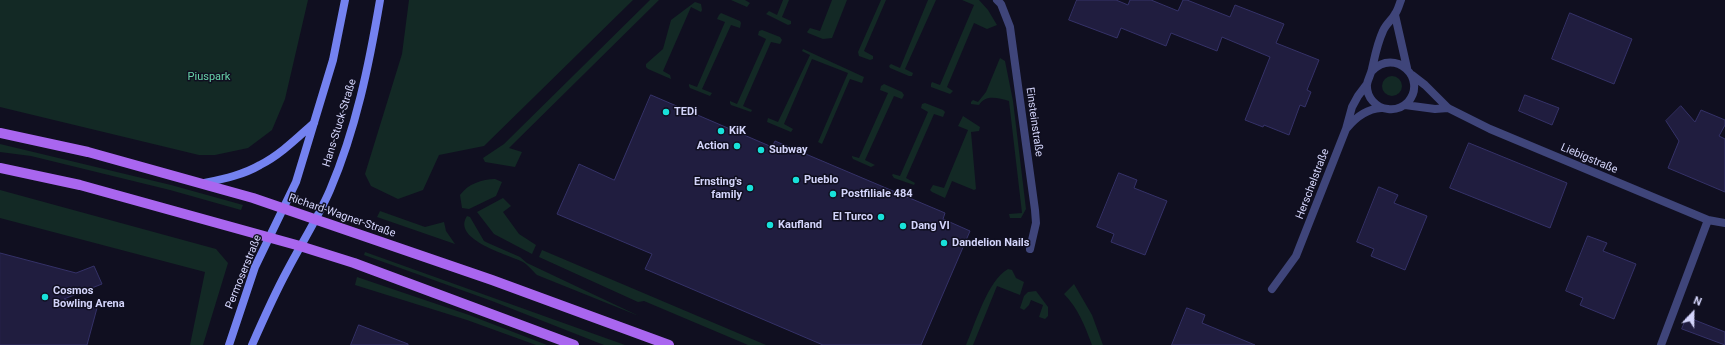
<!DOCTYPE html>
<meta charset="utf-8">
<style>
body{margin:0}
#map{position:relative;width:1725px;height:345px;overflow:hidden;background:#100f20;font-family:Roboto,sans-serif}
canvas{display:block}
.north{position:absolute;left:1673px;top:293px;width:40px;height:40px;-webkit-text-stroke:3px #100f20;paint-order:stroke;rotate:22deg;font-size:11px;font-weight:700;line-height:16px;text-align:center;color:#d3d4fa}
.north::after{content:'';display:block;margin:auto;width:14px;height:18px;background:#d3d4fa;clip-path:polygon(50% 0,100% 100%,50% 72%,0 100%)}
</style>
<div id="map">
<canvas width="1725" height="345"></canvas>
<div class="north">N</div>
</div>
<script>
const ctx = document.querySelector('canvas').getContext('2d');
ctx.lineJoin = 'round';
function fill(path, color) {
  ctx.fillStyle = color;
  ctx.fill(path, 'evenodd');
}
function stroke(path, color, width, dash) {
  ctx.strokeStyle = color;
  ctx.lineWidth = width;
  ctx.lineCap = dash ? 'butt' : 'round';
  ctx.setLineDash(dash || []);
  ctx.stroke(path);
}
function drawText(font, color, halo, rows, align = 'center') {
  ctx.font = font + ' Roboto,sans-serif';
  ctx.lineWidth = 3;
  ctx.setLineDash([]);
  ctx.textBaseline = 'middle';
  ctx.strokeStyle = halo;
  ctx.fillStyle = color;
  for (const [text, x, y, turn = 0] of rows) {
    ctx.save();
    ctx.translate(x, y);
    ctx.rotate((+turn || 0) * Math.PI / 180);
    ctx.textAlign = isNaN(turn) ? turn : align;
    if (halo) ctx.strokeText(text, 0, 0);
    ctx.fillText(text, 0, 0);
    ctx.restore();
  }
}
fill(new Path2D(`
 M0 0H308L285 99 272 130 248 148 215 155H199L0 107Z
 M409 0H633L484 146 439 155 423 190 398 199 371 186 365 174 402 54Z
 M650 0H659L509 148 522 152 515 167 485 162 483 158 504 144Z
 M731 0H745L750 3 747 7Z
 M783 0H789L782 17 791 21V24L788 25 766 14 769 11 777 15Z
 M832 0H847L832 38 823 39 808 33 807 32 810 28 820 31Z
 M881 0H886L864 51 873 56V59L870 60 859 56 858 52Z
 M928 0H936L905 69 913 73 912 76H909L890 68 889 66 891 64 900 68Z
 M962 0H979L988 10 997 25 987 29 974 23 947 87 953 91 950 94 931 87V84L932 82 940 85 974 5Z
 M695 2 701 4 702 10 701 12 691 7 663 71 670 75 671 79 648 69 646 67V64L663 49 671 20Z
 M721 13 740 21 741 23 740 28 731 25 702 89 712 93 710 96 690 88 689 86V84L697 87 725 22 717 19 719 15Z
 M762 30 780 37 782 40 780 44 771 42 743 106 752 110 751 112 731 105 730 103V101L737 104 766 39 758 35 759 31Z
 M803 49 864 77 862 83 850 79 822 144 818 142 819 140 848 73 812 59 784 124 793 129 791 132 767 122 768 118 778 122 810 55 802 51Z
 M1000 58 1005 61 1013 101 1026 209 1021 218H1010L1009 214 1022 213 1009 101C998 98 986 94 979 105L971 104V102L973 100 978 102 986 92Z
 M1382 86a10 10 0 1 1 20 0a10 10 0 1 1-20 0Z
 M884 84 902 92 904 95 902 99 894 96 865 160 875 165 871 167 853 159 852 157V156L859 158 888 93 880 90 881 86Z
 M925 103 943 110 945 112 943 117 934 114 906 178 915 183 914 185 894 178 892 175 893 174 900 176 928 112 921 108 922 104Z
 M963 116 980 127 979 131 971 132 976 189 974 190 952 181 945 198 932 192 930 190 933 185 944 188 968 130 958 126Z
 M0 144 171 185 243 205 241 210 170 190 31 156 0 152Z
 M495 179 502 182 496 196 469 209 462 208 460 195C468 184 482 179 495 179Z
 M0 190 216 249 228 263 203 345H190L205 272 0 218Z
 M503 198 511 206 503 212 519 234 536 245 532 254 494 234 477 212Z
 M380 211 425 227 444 222 446 231 455 244 377 217Z
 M467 216 470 217 484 241 488 243 520 257 527 263 639 316 537 275C533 271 528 265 523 262 510 255 451 240 467 216Z
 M542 250 766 345H748L644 301 638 302 539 257Z
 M365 252 625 345H604L492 301 364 255Z
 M1008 269 1012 270 1016 278 1024 282 1020 295 997 286 973 345H966C975 324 988 280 1008 269Z
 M357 277 469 315 547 345H536L467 320 355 285Z
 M1074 284 1092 315 1103 345H1092C1085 326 1078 308 1064 294Z
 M1036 291 1048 307V316L1045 319 1039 317 1043 305 1031 300 1029 305 1024 310 1020 308 1024 296 1028 292Z`), '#132925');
const building = new Path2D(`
 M1077 0H1116L1128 5 1130 0H1151L1178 11 1183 0H1187L1230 17 1235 5 1284 24 1276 43 1319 60 1307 90 1311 92 1305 107 1300 105 1289 135 1264 125 1263 127 1245 120 1270 57 1222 37 1217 51 1171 33 1166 46 1121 28 1117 38 1069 20Z
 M1570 13 1632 39 1614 84 1552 59Z
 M651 95 772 147 775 141 945 213 943 219 970 231 921 345H823L645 269 652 254 557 214 579 164 614 180Z
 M1525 95 1559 108 1552 125 1519 111Z
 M1681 106 1695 122 1701 110 1725 120V125L1719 136 1725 139V192L1668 168 1679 141 1666 121Z
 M1469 143 1567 183 1550 228 1450 188Z
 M1119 173 1137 180 1134 188 1167 201 1145 255 1111 242 1114 234 1097 227Z
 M1379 187 1398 195 1394 203 1427 216 1405 270 1371 256 1374 249 1357 242Z
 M1588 236 1607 243 1603 251 1636 264 1614 319 1580 305 1583 298 1566 291Z
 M0 253 76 273 94 266 102 284 64 299 97 308 87 345H0Z
 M1187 308 1205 315 1202 323 1255 345H1172Z
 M1687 317 1725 332V345L1682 329Z
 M359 325 408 344V345H351Z`);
fill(building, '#201d3f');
stroke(building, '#353268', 1);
stroke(new Path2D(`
 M997 0 1001 4 1010 27 1035 210 1036 223 1030 249
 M1395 15 1407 68
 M1372 71C1395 47 1428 79 1408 102 1403 107 1396 110 1388 109 1376 108 1366 97 1367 84 1368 79 1371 74 1372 69 1375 56 1377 44 1383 31 1386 24 1392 20 1395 14 1398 10 1399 5 1401 0
 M1412 75 1425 85 1448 108 1490 129 1708 220 1725 223
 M1405 105 1435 109 1448 108
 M1347 128C1356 117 1367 109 1381 108
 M1272 289 1296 256 1346 129 1352 107 1358 96 1367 84
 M1661 345 1708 220`), '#3f457a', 8);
stroke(new Path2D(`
 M204 183C223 179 243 175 260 165 280 155 297 138 314 123
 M229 345 255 267 296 182 333 60 345 0
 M252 345C263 320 274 295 287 271 301 244 318 218 330 190 356 129 369 65 380 0`), '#7482f0', 8);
stroke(new Path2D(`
 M0 133 88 152 253 198 492 280 669 345
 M0 168 80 185 300 246 354 263 574 345`), '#a966ef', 10);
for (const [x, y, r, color] of [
 [666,112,4,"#18e1da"],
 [721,131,4,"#18e1da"],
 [737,146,4,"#18e1da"],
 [761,150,4,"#18e1da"],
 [796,180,4,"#18e1da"],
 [750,188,4,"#18e1da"],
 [833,194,4,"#18e1da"],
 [881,217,4,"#18e1da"],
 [770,225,4,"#18e1da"],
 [903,226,4,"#18e1da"],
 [944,243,4,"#18e1da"],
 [45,297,4,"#18e1da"]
]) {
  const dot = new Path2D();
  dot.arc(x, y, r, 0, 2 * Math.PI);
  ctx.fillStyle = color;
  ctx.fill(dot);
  stroke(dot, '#100f20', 1.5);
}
drawText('11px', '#67d2a9', '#100f20', [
 ["Piuspark",209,77]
]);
drawText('bold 11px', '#d3d4fa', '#100f20', [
 ["TEDi",674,112],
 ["KiK",729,131],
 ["Action",729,146,"right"],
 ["Subway",769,150],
 ["Pueblo",804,180],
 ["Ernsting's",742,182,"right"],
 ["family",742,195,"right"],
 ["Postfiliale 484",841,194],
 ["El Turco",873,217,"right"],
 ["Kaufland",778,225],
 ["Dang VI",911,226],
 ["Dandelion Nails",952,243],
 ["Cosmos",53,291],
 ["Bowling Arena",53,304]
], 'left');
drawText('11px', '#d3d4fa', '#100f20', [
 ["Einsteinstraße",1034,122,82],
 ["Hans-Stuck-Straße",340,123,-73],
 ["Liebigstraße",1589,159,23],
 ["Herschelstraße",1313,184,-69],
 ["Richard-Wagner-Straße",342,216,19],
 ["Permoserstraße",244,272,-68]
]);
</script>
